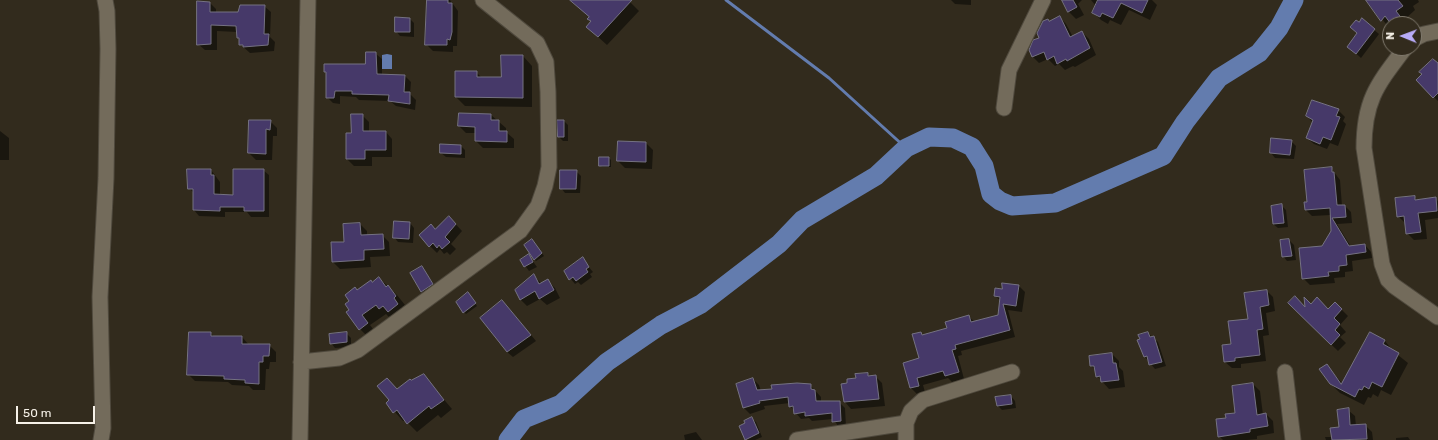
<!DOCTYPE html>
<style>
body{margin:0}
#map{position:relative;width:1438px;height:440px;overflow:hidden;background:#322b1d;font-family:Rubik,sans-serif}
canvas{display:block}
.north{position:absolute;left:1382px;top:16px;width:40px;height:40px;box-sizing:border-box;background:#322b1d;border:1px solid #807a6e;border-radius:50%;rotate:271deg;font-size:11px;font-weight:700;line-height:16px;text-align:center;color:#f6f1e8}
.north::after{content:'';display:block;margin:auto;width:14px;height:18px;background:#b8abf7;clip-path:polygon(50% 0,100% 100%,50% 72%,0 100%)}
.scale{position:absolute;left:16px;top:406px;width:79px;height:18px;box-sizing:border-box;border:2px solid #f6f1e8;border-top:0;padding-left:5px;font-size:12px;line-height:14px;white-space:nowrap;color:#f6f1e8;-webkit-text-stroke:3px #322b1d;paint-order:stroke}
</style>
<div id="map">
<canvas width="1438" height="440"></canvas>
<div class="north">N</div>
<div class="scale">50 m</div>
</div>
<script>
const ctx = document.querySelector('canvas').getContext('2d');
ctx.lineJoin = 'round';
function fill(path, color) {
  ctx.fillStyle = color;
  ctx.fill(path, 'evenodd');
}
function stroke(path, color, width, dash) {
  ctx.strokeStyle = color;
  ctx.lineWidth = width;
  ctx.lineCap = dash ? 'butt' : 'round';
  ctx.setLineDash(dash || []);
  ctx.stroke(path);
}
fill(new Path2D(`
 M387 54 392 55V69H382V55Z`), '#637cae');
fill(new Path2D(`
 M428 0H450L458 11 457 46H453V52L433 51 426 44Z
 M577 0H628L639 11 607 45 587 27 592 22Z
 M951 0H971V5L955 4Z
 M1064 0H1082L1078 4 1084 15 1076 19 1068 11Z
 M1091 0H1152L1157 5 1150 20 1129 10 1121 25 1110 20 1108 24 1101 20 1093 12 1096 6Z
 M1367 0H1418L1419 2 1413 6 1415 10 1404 20 1407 24H1390V29Z
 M210 3 216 9V13H239L264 6 271 12 270 37 275 42 274 51 250 53 240 44 237 32 217 31V50H205L198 44Z
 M1060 17 1066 24 1073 37 1082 32 1089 39 1096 55 1075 67 1073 66 1065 70 1059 64 1055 66 1048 59 1039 63 1033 57 1040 38 1050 22Z
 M410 19 414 23V37L400 36 396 31Z
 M1362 20 1379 34 1361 58 1349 47 1358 33 1359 24Z
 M375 53 382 59V75L405 76 411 82 410 94 416 100 415 110 396 106 390 101 359 100 356 97 340 96V104L333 103 327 97V74L325 72 366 65Z
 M523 56 532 66V107L465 106 456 97 476 72 482 78H502Z
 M1438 64V101L1424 87Z
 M1338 110 1345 117 1343 121 1346 124 1338 146 1330 143 1327 149 1314 144 1307 138 1313 123 1307 116Z
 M362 115 369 122V132H386L392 139V157H372V166H354L347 159V134H352Z
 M491 115 506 128V132L514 139V148H483L476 141V133H466L459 126Z
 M270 121 277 128V136H273L272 160H256L249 153Z
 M564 121 568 125V141H563L559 137Z
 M0 131 9 138V160H0Z
 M1291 141 1296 146 1294 159 1275 158 1271 153Z
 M619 142 646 143 653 150 652 169 625 168 618 161Z
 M461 146 465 150V158L446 157 441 153Z
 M609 158 611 160V167H602L600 165Z
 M1331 168 1340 180 1342 206H1345L1351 212 1352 223 1337 224 1351 247 1365 245 1371 252 1372 258 1352 261 1353 271 1345 272V277L1334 278 1335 283 1310 285 1303 278 1332 231 1331 215 1312 216 1306 210 1308 203Z
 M211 170 220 182V195L234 196 263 170 269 175V217H251L247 212H225V217L199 216 194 210V193L189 188Z
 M576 171 581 176 580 193H565L561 188Z
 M1414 197 1418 200 1435 198 1438 201V218L1425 220 1427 239 1414 240 1407 233 1405 223 1398 216Z
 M1281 205 1286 210 1288 227 1278 228 1273 224Z
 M449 217 462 231 451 244 456 249 450 255 447 252 444 254 440 249 437 253 430 246 435 230Z
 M410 223 414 228 413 243 398 242 394 237Z
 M360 224 367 231V236L382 235 389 242 390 256 370 257 371 267 340 269 333 262 345 243 344 225Z
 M1289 240 1294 245 1296 260 1287 261 1283 256Z
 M534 242 544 256 536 261 534 259Z
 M529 256 537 267 529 271 521 260Z
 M582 259 593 272 590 274 592 277 581 285 578 282 575 284 565 272Z
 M422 267 437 289 426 296 421 291Z
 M534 276 542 284 548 281 555 288 560 298 547 305 540 299 527 306 520 299Z
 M379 278 397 295 405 305 402 307 407 313 397 320 392 315 389 317 386 314 370 325 376 333 369 338 360 329 350 310 357 291Z
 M1019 286 1025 292 1022 312 1008 310 1015 337 961 351 962 355 958 356 964 379 952 382 948 378 923 385 925 392 917 394 911 388 920 359 921 333 924 336 948 329 968 316 975 322 999 316 1001 301 995 296 1002 290Z
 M1267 291 1273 297 1275 311 1266 313 1269 335 1263 336 1266 361 1241 364V368H1232L1225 362 1232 345Z
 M469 295 477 306 466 314 464 312Z
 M1289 303 1306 309 1311 305 1328 310 1335 303 1348 316 1340 325 1346 332 1340 337 1346 343 1338 351Z
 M508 307 536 341 513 357 507 352Z
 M211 333 214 337H242L249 345H269L276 352V362H270L269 369H266L265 390H253L249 386 232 385 228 382 195 381 188 374Z
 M346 333 351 338V347L335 348 331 343Z
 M1148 333 1158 342 1166 366 1155 369 1145 357 1138 341Z
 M1370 333 1385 341 1393 351 1408 363 1391 395 1381 390 1378 397 1373 394 1371 398 1368 397 1364 405 1340 393 1331 384 1326 365 1343 384Z
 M1112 354 1119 361V367L1123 371 1125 387 1109 389 1097 376 1096 370 1091 366Z
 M867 374 870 376H875L882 383 885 406 851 409 845 402 848 384Z
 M424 376 452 409 441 418 438 415 417 432 405 420 403 421 387 403 397 390Z
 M753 379 759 385 761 391 810 385 821 397V402H839L845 408 846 427H839L833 419 812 421 809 418 801 419 790 406V403L764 406 765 409 750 414 744 408 737 385Z
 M1253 384 1260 391 1263 415 1266 414 1273 421 1274 433 1257 436V439L1247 440H1223L1219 436 1227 419 1236 414Z
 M1011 396 1015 401 1016 408 1002 410 998 406Z
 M1348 410 1355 416 1356 426 1365 425 1372 432 1373 440H1326L1325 437H1332L1340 428Z
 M752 419 756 422 762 437 755 440H747Z
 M696 432 702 440H685L684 435Z
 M1408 437 1410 440H1396V438Z`), '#0007');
stroke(new Path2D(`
 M726 0 829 78 906 148`), '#637cae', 3);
stroke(new Path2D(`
 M508 440 524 419 561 404 607 362 661 325 701 304 779 244 802 220 876 176 906 148 929 137 953 138 972 147 984 166 991 194 1000 201 1012 206 1055 203 1163 156 1185 122 1219 78 1259 53 1279 28 1294 0`), '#637cae', 19);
const building = new Path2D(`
 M427 0H448V3H452V32L450 40 447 39V45H425Z
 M570 0H632L598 37 586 27 591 21 587 19 589 17Z
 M1062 0H1073L1077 7 1068 12Z
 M1098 0H1148L1142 13 1121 3 1113 18 1102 13 1100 17 1092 13Z
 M1366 0H1398L1403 6 1396 11 1406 24H1391L1385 16 1381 21Z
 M197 1 210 2V12H238L240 5H265L264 34H269L268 45 243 47V45H239V38H237L236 26 211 25V44L197 45Z
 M1060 16 1070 37 1082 31 1090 48 1067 61 1066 59 1057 64 1054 56 1047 60 1044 52 1032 57 1029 50 1033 40 1039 38 1037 33 1043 21 1048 19 1049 21Z
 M395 17 410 18V32H395Z
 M1362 18 1375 29 1356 54 1347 47 1357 33 1350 27 1356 20 1359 22Z
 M366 52H376L377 74 405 75 404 92H410V104L388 101 389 95 352 94V91H335L334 98H326V72H324V64H365Z
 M501 55H523V98L455 97V71H477V77H501Z
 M1433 59 1438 63V93L1433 98 1416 80 1422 74 1419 72Z
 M1312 100 1339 109 1336 116 1340 117 1331 140 1323 137 1320 144 1306 138 1313 120 1306 116Z
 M459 113 491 114V120H499V131H507V142L475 141V127L458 126Z
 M351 114H363V131H386V150H365V159H346V133H351Z
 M249 120H271L270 130 266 129V154L248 153Z
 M557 120H564V137H558Z
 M1271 138 1292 140 1290 155 1270 153Z
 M618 141 646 142V162L617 161Z
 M440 144 461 145V154L440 153Z
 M599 157H609V166H599Z
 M1332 167V172H1334L1337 205H1345L1346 217 1332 218 1349 246 1365 244 1366 252 1346 255 1347 265 1339 266V271L1328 272 1329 276 1302 279 1299 248 1322 246 1331 231 1330 208 1305 210 1304 202H1307L1304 170Z
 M187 169H211V175H214V194L233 195V169H264V211H244V207H220V211L193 210V189H188Z
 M560 170H577L576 189H560Z
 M1415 196V200L1436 197 1437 211 1418 213 1421 232 1406 234 1404 216 1397 217 1395 198Z
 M1282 204 1284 223 1273 224 1271 206Z
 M449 216 456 224 445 237 450 242 442 249 439 245 437 248 433 243 429 247 419 235 431 224 435 229Z
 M394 221 410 222 409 239 393 238Z
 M360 223 361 235 383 234 384 249 364 250V260L332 262 331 242H344L343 224Z
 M532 239 542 253 534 260 524 245Z
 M1289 239 1292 256 1282 257 1280 240Z
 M529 254 533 262 524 267 520 260Z
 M583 257 589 267 586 269 588 272 576 281 573 277 569 280 564 271Z
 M422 266 433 284 421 292 410 273Z
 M534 274 539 284 548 279 554 290 539 299 535 291 520 300 515 290Z
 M379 277 386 287 388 285 396 296 394 298 398 304 388 312 383 306 379 309 376 305 362 315 368 323 359 330 346 312 349 310 345 304 349 301 345 295 355 287 357 290 371 280 372 282Z
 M1002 283 1019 285 1016 306 1003 304 1010 330 955 345 956 349 952 350 959 372 945 376 943 371 917 378 919 386 910 388 903 363 919 358 912 334 921 332 922 335 947 328 945 322 969 315 971 322 998 315 1000 297 994 296 995 288 1002 289Z
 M1267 290 1269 305 1260 307 1263 329 1257 330 1260 355 1235 358V361L1224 362 1222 345 1231 344 1228 321 1248 319 1244 293Z
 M468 292 476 303 463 313 456 302Z
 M1295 296 1305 307 1304 297 1311 304 1317 297 1328 309 1335 302 1342 309 1334 318 1340 324 1335 330 1340 335 1331 345 1288 303Z
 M502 300 531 335 507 352 480 318Z
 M189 332H211V336H242V344H270L269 356H263V362H259V384L245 383V380L224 379V376L187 375Z
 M347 332V342L330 344 329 334Z
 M1148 332 1150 337 1154 336 1162 362 1149 365 1147 356 1144 357 1137 340 1140 339 1138 335Z
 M1370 332 1385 340 1383 344 1399 353 1382 387 1372 382 1369 389 1364 386 1362 390 1359 389 1355 397 1330 384 1319 369 1327 364 1341 384Z
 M1112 353 1113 363H1116L1119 380 1101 382 1100 376 1096 377 1094 366H1090L1089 356Z
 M868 373V376L876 375 879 399 844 402 841 384 847 383V379L856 378 855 374Z
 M424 374 444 400 431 409 429 406 407 424 397 410 393 413 386 403 389 400 377 386 387 378 397 389 410 379 411 380Z
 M753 378 757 390 772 389 771 385 797 383 811 384V389L815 390 816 401H840L841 421 832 422V413L805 416V412L794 414 793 406 789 407 788 397 759 401 760 403 743 408 736 384Z
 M1253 383 1257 415 1266 413 1268 426 1250 429V432L1218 437 1216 419 1226 418 1225 414 1235 413 1232 386Z
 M1011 395 1012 404 997 406 995 397Z
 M1349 408 1350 425 1366 424 1367 439 1332 440 1330 428 1339 427 1337 410Z
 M752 417 759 433 745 440 739 426 745 423 744 421Z`);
fill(building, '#463969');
stroke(building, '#757282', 1);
const minor = new Path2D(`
 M1414 39 1424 34 1438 31
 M1405 48C1377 85 1364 100 1364 148L1382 264 1388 280 1394 286 1438 317
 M1004 108 1009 70 1043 0
 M301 362 339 358 358 350 520 231 538 206 545 186 549 167 548 92 546 62 537 43 483 0
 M1285 372 1293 440
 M101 440 103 428 100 297 106 178 108 49 107 11 105 0
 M300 440 308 0
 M797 440 906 423
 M906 440V423L911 411 923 400 1012 372`);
stroke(minor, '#4f493d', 17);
stroke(minor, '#736b5b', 15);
</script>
